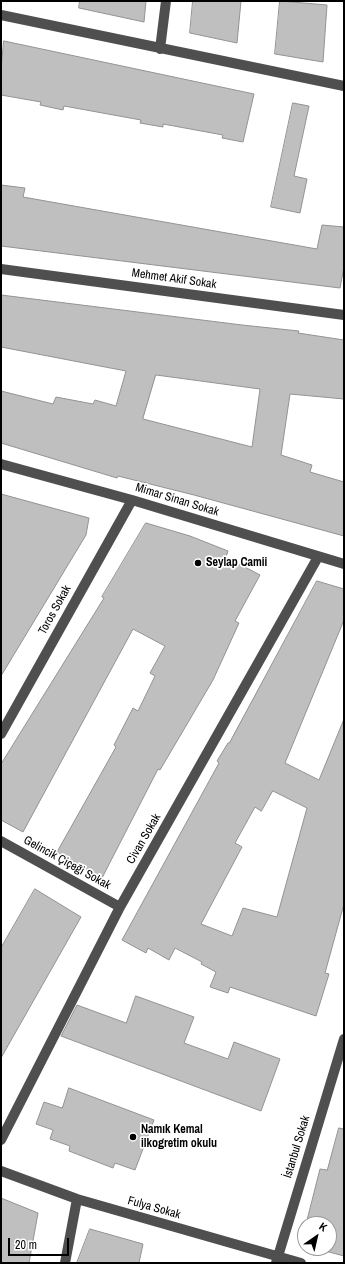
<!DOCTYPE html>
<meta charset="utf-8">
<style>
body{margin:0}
#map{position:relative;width:345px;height:1264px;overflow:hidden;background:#fff;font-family:"Archivo Narrow",sans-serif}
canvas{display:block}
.frame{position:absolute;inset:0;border:2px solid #000;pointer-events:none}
.north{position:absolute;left:297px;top:1216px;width:40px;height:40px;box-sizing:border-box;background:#fff;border:1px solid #999;border-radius:50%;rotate:34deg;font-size:11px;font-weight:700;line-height:16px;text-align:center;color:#000}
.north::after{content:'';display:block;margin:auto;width:14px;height:18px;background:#000;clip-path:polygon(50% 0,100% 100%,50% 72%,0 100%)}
.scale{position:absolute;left:8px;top:1238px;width:61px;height:18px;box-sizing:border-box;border:2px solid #000;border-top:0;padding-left:5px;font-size:12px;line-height:14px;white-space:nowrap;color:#000;-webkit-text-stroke:3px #fff;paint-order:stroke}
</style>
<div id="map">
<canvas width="345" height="1264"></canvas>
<div class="frame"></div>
<div class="north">K</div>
<div class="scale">20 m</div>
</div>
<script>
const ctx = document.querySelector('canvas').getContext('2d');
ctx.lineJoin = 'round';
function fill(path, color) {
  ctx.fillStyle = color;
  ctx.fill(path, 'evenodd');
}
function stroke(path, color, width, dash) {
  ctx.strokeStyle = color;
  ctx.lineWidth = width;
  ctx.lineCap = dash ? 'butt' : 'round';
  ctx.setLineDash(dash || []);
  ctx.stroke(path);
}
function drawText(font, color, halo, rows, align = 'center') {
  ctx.font = font + ' "Archivo Narrow",sans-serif';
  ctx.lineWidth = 3.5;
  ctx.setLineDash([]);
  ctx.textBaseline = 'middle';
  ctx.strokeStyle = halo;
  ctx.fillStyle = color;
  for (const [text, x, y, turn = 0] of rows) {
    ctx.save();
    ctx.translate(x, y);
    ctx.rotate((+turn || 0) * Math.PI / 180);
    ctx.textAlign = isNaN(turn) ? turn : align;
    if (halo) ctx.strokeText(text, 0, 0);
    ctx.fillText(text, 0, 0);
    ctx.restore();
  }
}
const building = new Path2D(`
 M80 1H146L144 22 79 8Z
 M193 1H241L237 43 190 33Z
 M280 1 327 5 323 62 275 54Z
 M4 41 254 94 243 142 222 138 223 135 163 124V127L140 123 141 120 64 106 63 110 40 105 41 102 1 95V69Z
 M293 103 309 106 294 176 307 179 300 213 271 207Z
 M1 185 25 188 23 197 317 249 322 225 344 227V267L340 288 1 246Z
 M1 295 242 325 299 331 298 333 344 340V399L290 394 281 455 312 465 310 472 344 482V536L194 495 118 476 117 478 1 443V391L53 404 56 397 93 404 95 400 116 406 126 371 1 347ZM156 375 260 389 252 447 143 419Z
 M1 494 89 518 86 535 1 676Z
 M146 523 190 536 228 551 226 557 260 575 235 621 239 623 213 680 160 770 158 769 102 878 57 852 116 747 114 745 133 708 138 711 155 676 150 673 165 646 133 629 23 832 1 820V764L104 598 102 597Z
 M317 581 344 589V620L285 763 319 780 344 719V904L325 973 329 974 316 1016 230 987 228 993 210 987 216 972 201 964 202 962 175 948 169 960 148 948 146 953 122 940 219 763 217 761 228 743H229ZM273 791 307 808 277 917 243 908 232 936 201 924 242 847 235 843 255 807 261 811Z
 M35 889 81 917 1 1058V948Z
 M136 996 194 1017 184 1043 228 1059 234 1042 280 1059 261 1111 61 1036 77 1005 126 1023Z
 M69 1088 154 1120 135 1170 115 1163 113 1168 69 1151 70 1146 50 1139 53 1130 36 1124 44 1102 62 1108Z
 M339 1128 344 1129V1256L314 1248H329V1224H306L320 1169 327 1170Z
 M1 1198 38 1213 29 1263H1Z
 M90 1229 143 1244 139 1263H77Z`);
fill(building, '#bfbfbf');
stroke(building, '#939393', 1);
stroke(new Path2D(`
 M1 15 344 86
 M160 49 166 1
 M1 269 344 315
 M1 464 132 500 344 564
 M1 734 132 500
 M1 841 120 907
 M1 1140 120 907 318 557
 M1 1171 77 1199 301 1263
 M65 1263 77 1199
 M276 1263 344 1039`), '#4f4f4f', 10);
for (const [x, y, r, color] of [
 [198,563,4,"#000"],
 [133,1137,4,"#000"]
]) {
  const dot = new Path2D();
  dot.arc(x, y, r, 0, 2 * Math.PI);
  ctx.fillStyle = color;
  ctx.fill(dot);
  stroke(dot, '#fff', 1.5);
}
drawText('12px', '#000', '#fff', [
 ["Mehmet Akif Sokak",174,279,8],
 ["Mimar Sinan Sokak",177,500,17],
 ["Toros Sokak",55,610,-61],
 ["Civan Sokak",144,839,-60],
 ["Gelincik Çiçeği Sokak",67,863,29],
 ["İstanbul Sokak",297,1147,-73],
 ["Fulya Sokak",154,1208,16]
]);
drawText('bold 12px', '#000', '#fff', [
 ["Seylap Camii",206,563],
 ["Namık Kemal",141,1130],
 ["ilkogretim okulu",141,1144]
], 'left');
</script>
